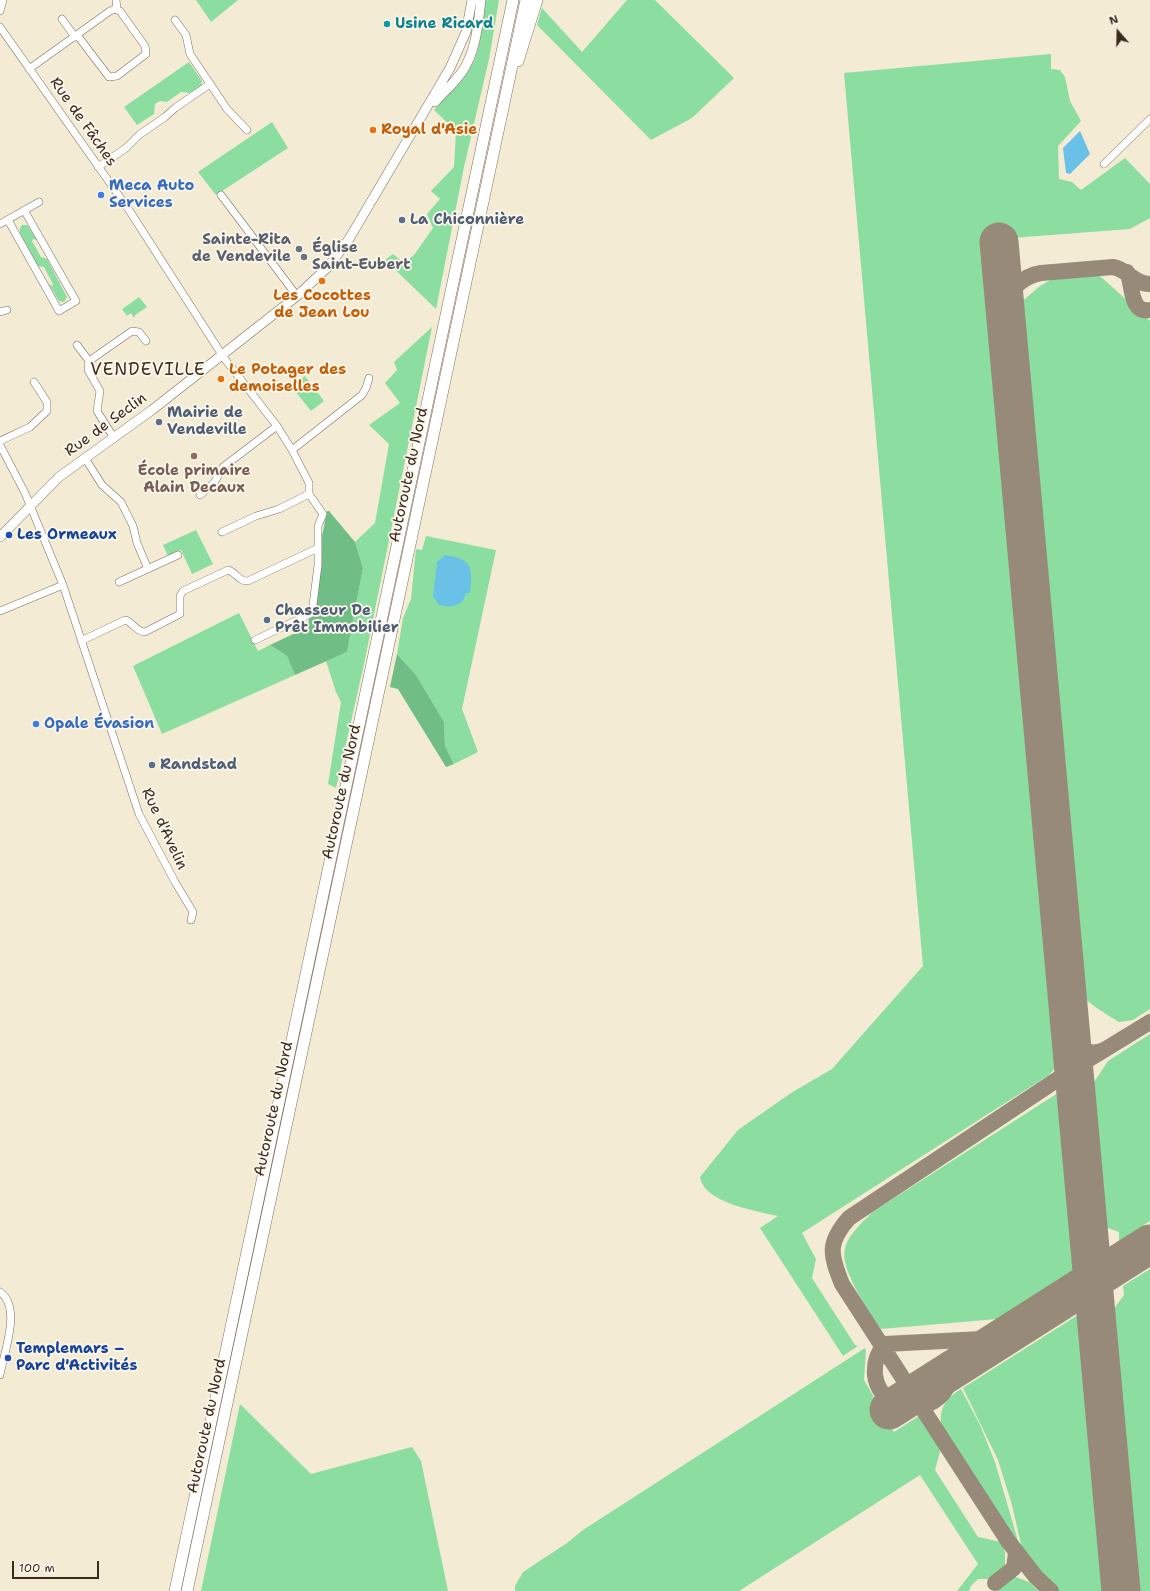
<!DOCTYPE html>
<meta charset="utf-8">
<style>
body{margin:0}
#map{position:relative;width:1150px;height:1591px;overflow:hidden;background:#f3ebd4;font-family:"Shantell Sans",sans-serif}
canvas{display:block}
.north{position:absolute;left:1098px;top:12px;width:40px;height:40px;-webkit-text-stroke:3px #fbf7ec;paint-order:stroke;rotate:340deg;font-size:11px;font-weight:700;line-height:16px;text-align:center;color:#3b2a1e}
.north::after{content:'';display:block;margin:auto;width:14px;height:18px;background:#3b2a1e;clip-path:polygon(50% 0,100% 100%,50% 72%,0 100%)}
.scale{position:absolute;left:12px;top:1561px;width:87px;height:18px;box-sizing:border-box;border:2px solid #3b2a1e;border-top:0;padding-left:5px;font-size:12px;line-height:14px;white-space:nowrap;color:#3b2a1e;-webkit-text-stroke:3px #fbf7ec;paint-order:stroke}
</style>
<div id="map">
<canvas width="1150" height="1591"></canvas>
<div class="north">N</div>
<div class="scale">100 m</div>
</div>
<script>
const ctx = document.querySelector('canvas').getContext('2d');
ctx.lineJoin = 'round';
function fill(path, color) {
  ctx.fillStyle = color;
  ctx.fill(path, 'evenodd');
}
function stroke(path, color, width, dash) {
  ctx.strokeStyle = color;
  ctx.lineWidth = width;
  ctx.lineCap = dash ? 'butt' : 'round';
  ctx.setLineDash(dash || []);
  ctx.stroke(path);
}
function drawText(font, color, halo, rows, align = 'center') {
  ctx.font = font + ' "Shantell Sans",sans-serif';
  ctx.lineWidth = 3.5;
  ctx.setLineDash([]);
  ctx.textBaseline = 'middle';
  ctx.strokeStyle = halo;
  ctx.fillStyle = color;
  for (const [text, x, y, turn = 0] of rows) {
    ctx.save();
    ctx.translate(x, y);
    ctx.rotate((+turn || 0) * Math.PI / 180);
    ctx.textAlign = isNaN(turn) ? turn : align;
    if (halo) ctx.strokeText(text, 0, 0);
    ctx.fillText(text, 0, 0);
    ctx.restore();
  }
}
fill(new Path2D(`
 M196 0H238L211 22Z
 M484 0H499L489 59 464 167 436 309 385 260 393 254 404 263 414 255 433 228 427 214 440 199 431 191 454 167 456 131 434 110C448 94 467 78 475 59 482 40 482 19 484 0Z
 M544 0 542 8 582 52 627 0H655L734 78 692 118 651 140 537 25Z
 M1051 54V69L1060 70 1065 77 1070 101 1081 121 1058 146 1059 179 1072 182 1081 190 1125 158 1150 184V218L1130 229 985 240 1059 1057 1056 1067 1049 1075 802 1233 816 1259 812 1278 855 1345 858 1346 843 1356 760 1228 778 1216C757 1211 704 1203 700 1177L738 1130 791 1093 832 1069 923 966 844 73Z
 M189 62 202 81 201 86 190 93 181 92 167 102 160 101 155 104 154 114 137 125 124 107Z
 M272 122 288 148 216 195 198 172Z
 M22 225H27L37 240 33 239 32 241 41 257 47 259 67 297 64 302 59 301 49 284 53 286V284L44 267 38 266 20 233V228Z
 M1095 275 1101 277 1150 321V1009L1133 1020 1119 1022C1106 1014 1089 1004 1079 993L1045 589 1018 305 1040 286 1052 279Z
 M139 297 147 307 135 315 134 318 131 313 127 316 122 309Z
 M432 327 364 664 336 788 328 784 341 702 336 692 326 661 347 652 363 568 355 542 375 523 389 444 369 425 400 403 385 383 397 370 394 362Z
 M305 376 324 401 311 411 291 386Z
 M196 530 213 564 192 574 181 550 168 556 163 545Z
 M426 536 496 550 462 709 478 752 454 764 445 746 444 722 416 675 397 654 403 618 411 599 416 549 422 550Z
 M239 613 258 651 270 645 287 656 295 675 162 734 133 666Z
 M1150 1034V1221L1119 1241V1232L1100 1225 1088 1091 1108 1061Z
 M1061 1091 1077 1268 997 1319 881 1329C872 1320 866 1307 859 1295 837 1253 838 1244 874 1211Z
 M1150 1269V1591H1135L1133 1589 1110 1314 1124 1295 1123 1286Z
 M1081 1313 1106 1591H1059L1031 1565 1023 1553 1012 1505 998 1460 963 1388Z
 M865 1348 866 1350 864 1380 894 1432 919 1416 941 1448 935 1470 978 1537 1001 1542 1005 1552V1568L990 1579H978L971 1586 969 1591H957L978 1564 920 1475 739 1591H515V1586L523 1572 567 1543 583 1530Z
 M961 1389 980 1425 995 1462 1018 1541 1017 1544 942 1428C938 1409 945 1399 961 1389Z
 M240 1404 311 1474 412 1447 421 1461 448 1591H201Z
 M1013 1576 1029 1582 1039 1591H998V1588Z`), '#8bde9f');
fill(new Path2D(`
 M327 511H329L355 542 363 568 347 652 295 675 287 656 270 645 308 627 314 576Z
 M397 654 416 675 444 722 445 746 454 764 446 767 398 689 390 687Z`), '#70bd86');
fill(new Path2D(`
 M1080 131 1090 154 1070 174 1066 173 1063 148Z
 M445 555C472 559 473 567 470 593H466C463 607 451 608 439 605L433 596 437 562Z`), '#6ac1e7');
stroke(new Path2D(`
 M1127 272C1133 283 1129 314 1150 310
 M1005 306C1010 289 1023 276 1041 273L1113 267C1127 269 1134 284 1150 284
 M1070 1026C1074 1043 1084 1059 1104 1050
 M950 1372C950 1416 881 1420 875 1375 874 1363 877 1353 885 1344L1002 1338
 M995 1583 1014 1568 1016 1553
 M1051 1591 1036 1577 1008 1541 842 1284C830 1254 827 1243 849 1218L1073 1069 1150 1022`), '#978a79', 16);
stroke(new Path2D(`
 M999 242 1121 1591
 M889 1410 1150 1244`), '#978a79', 39);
const minor = new Path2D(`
 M116 0 117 9
 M0 11 3 0
 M62 19 75 37
 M175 20 186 35 190 54 227 109 247 130
 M0 27 129 210 224 358 277 426 292 450 309 483V494
 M29 69 110 11 115 9 120 11 145 46 146 54 117 76 109 77 77 35
 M1104 164 1150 119
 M98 167 126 148 139 135 165 117 175 108 210 84
 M221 195 297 296
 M8 220 59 311 76 301 24 210
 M0 224 39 202
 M0 312 7 310
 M77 345 89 361
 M114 438 97 411 100 391 88 370 89 361 132 331 139 332 146 341
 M0 441 30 427 47 411V402L34 382
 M0 445 25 493 63 585 139 814 175 882 193 912 191 920
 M292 450 362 395 366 388 369 378
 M85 458 102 485 121 502 133 526 137 543 148 569
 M200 495 214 483 223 467 277 426
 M222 532 256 516 279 509 309 494
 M119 582 178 555
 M0 611 63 585
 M255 640 312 613 318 565V526L323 514 309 494
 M81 641 125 620C133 622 136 632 145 632L180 614V596L183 591 228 570C236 572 239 582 248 581L318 548
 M0 1292C22 1307 4 1352 0 1375`);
const major = new Path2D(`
 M435 102C444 92 454 83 462 72 476 52 478 24 481 0
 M0 537 59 477 152 410 297 296 329 266 349 239 450 68 466 32 472 0`);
const highway = new Path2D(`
 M518 61 537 0
 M175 1591 513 0
 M187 1591 526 0`);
stroke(minor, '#7b6e5e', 8);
stroke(major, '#7b6e5e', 10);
stroke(highway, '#7b6e5e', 12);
stroke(minor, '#fff', 7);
stroke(major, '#fff', 9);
stroke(highway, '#fff', 11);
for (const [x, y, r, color] of [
 [387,24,4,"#0f9aa8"],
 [373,130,4,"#e8710a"],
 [101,195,4,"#3f7fe0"],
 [402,220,4,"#5c6f8a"],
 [299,249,4,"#6b7280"],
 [304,257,4,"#6b7280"],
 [322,281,4,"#e8710a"],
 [221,379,4,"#e8710a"],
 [159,422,4,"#5c6f8a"],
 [194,456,4,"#8d6e63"],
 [9,535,4,"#1a4fb4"],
 [267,620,4,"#5c6f8a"],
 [36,724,4,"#3f7fe0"],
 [152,765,4,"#5c6f8a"],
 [8,1358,4,"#1a4fb4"]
]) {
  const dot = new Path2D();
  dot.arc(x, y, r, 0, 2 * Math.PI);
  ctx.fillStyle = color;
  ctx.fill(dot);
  stroke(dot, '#fbf7ec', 1.5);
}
drawText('bold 15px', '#0d838f', '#fbf7ec', [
 ["Usine Ricard",395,24]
], 'left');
drawText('15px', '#3b2a1e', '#fbf7ec', [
 ["Rue de Fâches",83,122,55],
 ["Rue de Seclin",106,425,-36],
 ["Autoroute du Nord",409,475,-78],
 ["Autoroute du Nord",342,792,-78],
 ["Rue d'Avelin",164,829,65],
 ["Autoroute du Nord",274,1109,-78],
 ["Autoroute du Nord",207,1426,-78]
]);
drawText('bold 15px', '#c56008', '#fbf7ec', [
 ["Royal d'Asie",381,130],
 ["Les Cocottes",322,296,"center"],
 ["de Jean Lou",322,313,"center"],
 ["Le Potager des",229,370],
 ["demoiselles",229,387]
], 'left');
drawText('bold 15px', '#366cbe', '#fbf7ec', [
 ["Meca Auto",109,186],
 ["Services",109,203],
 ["Opale Évasion",44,724]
], 'left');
drawText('bold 15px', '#4e5e75', '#fbf7ec', [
 ["La Chiconnière",410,220],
 ["Mairie de",167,413],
 ["Vendeville",167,430],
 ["Chasseur De",275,611],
 ["Prêt Immobilier",275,628],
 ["Randstad",160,765]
], 'left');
drawText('bold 15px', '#5b616d', '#fbf7ec', [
 ["Sainte-Rita",291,240],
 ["de Vendevile",291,257],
 ["Église",312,248,"left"],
 ["Saint-Eubert",312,265,"left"]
], 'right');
drawText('bold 15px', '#785e54', '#fbf7ec', [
 ["École primaire",194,471],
 ["Alain Decaux",194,488]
]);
drawText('bold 15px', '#164399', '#fbf7ec', [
 ["Les Ormeaux",17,535],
 ["Templemars –",16,1349],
 ["Parc d'Activités",16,1366]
], 'left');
ctx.letterSpacing = '1px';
drawText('17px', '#3b2a1e', '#fbf7ec', [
 ["VENDEVILLE",148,371]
]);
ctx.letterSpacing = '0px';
</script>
